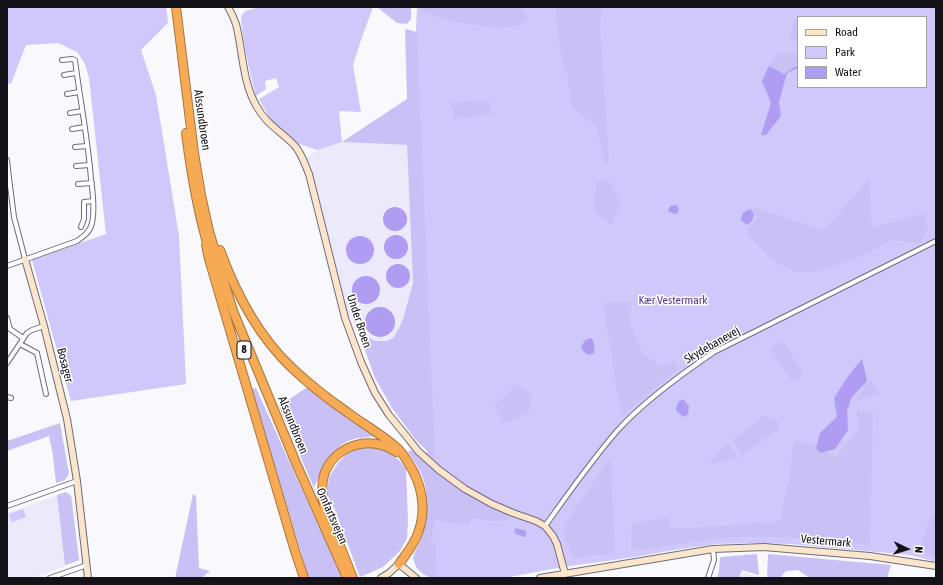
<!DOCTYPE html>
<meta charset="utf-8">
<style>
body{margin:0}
#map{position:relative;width:943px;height:585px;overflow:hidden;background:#f9f8fc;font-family:"Asap Condensed",sans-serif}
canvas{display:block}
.frame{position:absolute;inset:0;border:8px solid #131219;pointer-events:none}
.legend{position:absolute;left:797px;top:16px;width:130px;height:72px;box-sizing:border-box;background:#fff;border:1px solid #a1a0a3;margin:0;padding:5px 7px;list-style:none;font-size:12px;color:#131219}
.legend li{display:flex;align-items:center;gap:8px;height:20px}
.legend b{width:20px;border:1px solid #a1a0a3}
.north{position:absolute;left:887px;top:529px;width:40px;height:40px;-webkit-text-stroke:3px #fff;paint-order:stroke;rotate:94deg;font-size:11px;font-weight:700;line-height:16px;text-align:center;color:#131219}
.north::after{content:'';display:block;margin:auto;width:14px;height:18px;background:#131219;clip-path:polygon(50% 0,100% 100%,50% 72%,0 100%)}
</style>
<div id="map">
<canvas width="943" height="585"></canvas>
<div class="frame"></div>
<ul class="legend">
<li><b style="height:5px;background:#fce6cb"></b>Road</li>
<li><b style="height:11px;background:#d0c8fa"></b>Park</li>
<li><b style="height:11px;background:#ae9df3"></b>Water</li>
</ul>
<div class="north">N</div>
</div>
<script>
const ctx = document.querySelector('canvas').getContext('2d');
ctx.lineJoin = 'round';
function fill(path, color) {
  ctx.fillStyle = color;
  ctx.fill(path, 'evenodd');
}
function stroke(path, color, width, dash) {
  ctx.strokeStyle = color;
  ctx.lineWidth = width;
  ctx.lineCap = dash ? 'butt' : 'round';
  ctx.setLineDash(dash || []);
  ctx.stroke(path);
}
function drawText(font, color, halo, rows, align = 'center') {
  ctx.font = font + ' "Asap Condensed",sans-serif';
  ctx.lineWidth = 3;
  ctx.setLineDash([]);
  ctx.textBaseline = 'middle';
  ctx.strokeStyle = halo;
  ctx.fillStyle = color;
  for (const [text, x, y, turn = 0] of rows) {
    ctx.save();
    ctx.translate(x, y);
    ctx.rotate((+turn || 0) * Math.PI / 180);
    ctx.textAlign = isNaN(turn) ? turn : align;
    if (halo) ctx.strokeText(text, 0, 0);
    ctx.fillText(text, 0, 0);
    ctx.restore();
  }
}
fill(new Path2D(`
 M342 142 407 145 413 283 403 319 399 328 394 337 387 341H376L365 337 358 331 348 314 338 288 306 158 317 150Z
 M66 492 72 496 79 561 32 578H7V513Z
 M742 572 761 578H741Z`), '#ece9fb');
fill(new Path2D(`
 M7 7H166L168 23 141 50 156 95 179 236 186 384 71 401 32 260 106 234 89 78 85 64 77 52 58 43 26 45 11 84 7 83Z
 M260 7H373L362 37 353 65 361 112 339 111 342 142 317 150 294 142 272 122 259 99 279 87 276 78 265 81 266 89 256 96C249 70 243 43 241 17L245 11Z
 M417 7H936V562L910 555 790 544 750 543 716 544 674 550 628 558 563 567 504 578H431L417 568 413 559 414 553 425 534 428 519 426 485 420 468 431 442 416 30ZM798 17H926V87H798Z
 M23 509 26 516V517L12 522 11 521 9 515V514Z`), '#d0c8fa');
fill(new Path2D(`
 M377 7H414L411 9V19L407 24 397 23Z
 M416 7H520L529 19 517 26 503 28 454 22 425 12Z
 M555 7H602L600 25 609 160 605 165 597 127 572 107 568 79 561 56Z
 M794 19H798V40L790 38Z
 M405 29 417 32 435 459 415 439 392 408 375 378 358 331 365 337 376 341H387L394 337 399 328 403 319 413 283 407 145 342 142 407 99Z
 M777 53H798V64L784 74 770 65Z
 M490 101 492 114 455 119 450 102Z
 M608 179 621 203 611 225 594 211 596 182Z
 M869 179 872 228 924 213 928 229 921 243 892 240 860 257 817 272H796L774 261 746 233 756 218 753 207 824 230Z
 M603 303H632L629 321 643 354 661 366 675 362 678 369 622 415 618 397Z
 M783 341 803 373 797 380H791L770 348Z
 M870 380 881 394 855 401Z
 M517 384 532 396 528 413 504 424 494 406Z
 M309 386 376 436C368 437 355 438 348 441 329 450 322 470 314 488L279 406Z
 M256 388 342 578H309L251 389Z
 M857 410 873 412 870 545 785 537H729L631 551 632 524 668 517 671 529 725 526 780 521 789 480 794 441 816 444 835 458 857 432Z
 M765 415 779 422V429L741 455 733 440Z
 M60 423 69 474 65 480 56 483 53 455 49 436 7 451V441Z
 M728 442 738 458 710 464V462Z
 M362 447 381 448 397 458 406 468 408 521 407 538 400 551 383 567 360 577 335 510 327 494 329 477 338 463 347 454Z
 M411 450 441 476 463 491 510 515 508 520 493 521 471 518 469 525 435 520 431 539 437 547 435 578C426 578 414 569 414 559 414 555 420 542 422 537 428 515 430 491 420 471 416 464 412 458 408 452Z
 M611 457 615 553 574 558 565 538 564 525Z
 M66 492 71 496 79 560 65 565 57 495Z
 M193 494 196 496 199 568 210 571 201 578H175Z
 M932 514 936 515V557L918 552Z
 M757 554 759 575 742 570 739 578H717L719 571 720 557Z
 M768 554 891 565 887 578H808V577L798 570 786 571 780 578H767Z`), '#c9c1f6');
fill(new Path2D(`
 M798 65V68L787 73 779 102 781 116 766 135H761L771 103 762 81 769 66 784 74Z
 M676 205 679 209 678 213 674 214 668 211 670 206Z
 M383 219a12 12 0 1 1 24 0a12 12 0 1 1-24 0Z
 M750 209 754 214 752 221 747 225 741 220 743 213Z
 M384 247a12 12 0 1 1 24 0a12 12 0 1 1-24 0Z
 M346 250a14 14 0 1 1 28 0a14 14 0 1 1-28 0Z
 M386 276a12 12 0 1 1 24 0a12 12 0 1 1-24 0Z
 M352 290a14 14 0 1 1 28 0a14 14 0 1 1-28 0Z
 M365 322a15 15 0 1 1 30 0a15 15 0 1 1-30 0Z
 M591 338C595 342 595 348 594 353L589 355 584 352 581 347 585 340Z
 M862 359 867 381 852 397 847 411 848 430 835 449 820 453 816 448 820 433 837 417 834 398 849 375Z
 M683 399 689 406 688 414 683 417 676 410 678 402Z
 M516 528 526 531V536L524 537 516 534 514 531 515 529Z`), '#ae9df3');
const street = new Path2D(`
 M64 75 76 73
 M67 94 79 92
 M70 113 82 111
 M72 129 85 127
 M75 147 87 146
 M7 160 9 178 14 217 25 259
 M76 166 90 165
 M78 184 92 183
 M81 227 84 219V202L93 201
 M7 266 77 241C84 236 90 232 92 223 95 209 93 193 91 179 88 139 80 100 75 60L72 59 62 60
 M7 318 10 329 23 338
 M20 344 37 353 46 394
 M7 363 27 333 32 330 44 326
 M7 397 11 398
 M7 506 77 481
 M545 526C568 494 591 461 617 431 644 401 680 375 714 352L936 241
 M50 578 87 565
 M708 578 714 560 713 549`);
const secondary = new Path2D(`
 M228 7C231 12 234 18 236 24 243 51 242 82 257 107 266 124 283 133 295 146 302 154 305 165 309 174L345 318 361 362 375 393 389 415 407 437 418 451 439 470 465 489 492 504 513 513 536 521 545 526 553 536 557 544 565 574
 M25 259 44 326 67 419 77 481 88 578
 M381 578 389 573 399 564 416 578
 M540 578 713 549 764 547 870 556 936 566`);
const highway = new Path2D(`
 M176 7 194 153 201 195 209 231 222 275 233 311 296 463 347 578
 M186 133C191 172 197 211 209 249
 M206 245 209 259 295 551 304 578
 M220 250C236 294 258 336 292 368 309 384 328 399 347 412 363 424 381 434 396 447 402 452 405 457 409 464 422 484 427 510 418 533 414 545 406 554 399 564
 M353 578 324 506C322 495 321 485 324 475 334 445 371 434 396 452`);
stroke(street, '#6e6b7e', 6);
stroke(secondary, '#6e6b7e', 8);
stroke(highway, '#a7753f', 10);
stroke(street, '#fff', 4);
stroke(secondary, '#fce6cb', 6);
stroke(highway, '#f6aa53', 8);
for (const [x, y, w] of [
 [244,350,14]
]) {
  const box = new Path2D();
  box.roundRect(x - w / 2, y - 9, w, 18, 3);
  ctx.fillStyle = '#fff';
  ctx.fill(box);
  stroke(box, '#131219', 1);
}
drawText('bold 11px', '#131219', null, [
 ["8",244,350]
]);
drawText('12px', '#131219', '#fff', [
 ["Alssundbroen",202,120,82],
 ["Under Broen",359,321,72],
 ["Skydebanevej",712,345,-30],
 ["Bosager",65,365,76],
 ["Alssundbroen",293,425,68],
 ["Omfartsvejen",332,516,66],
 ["Vestermark",826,541,5]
]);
drawText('12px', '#543699', '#fff', [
 ["Kær Vestermark",673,300]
]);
</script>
